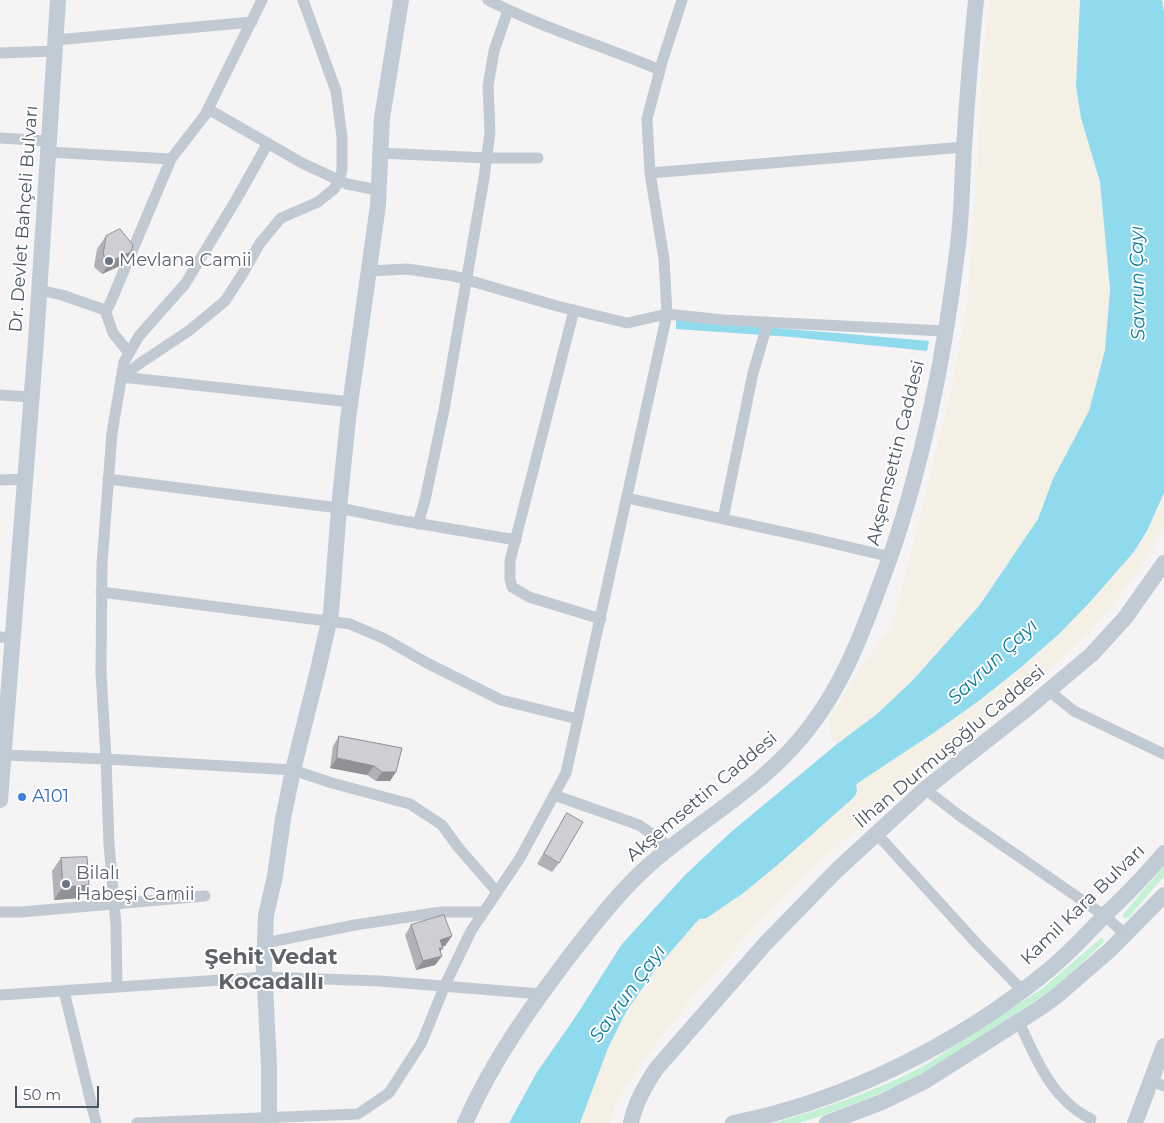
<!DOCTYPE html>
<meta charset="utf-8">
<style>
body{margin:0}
#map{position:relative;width:1164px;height:1123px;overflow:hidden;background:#f5f3f3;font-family:Montserrat,sans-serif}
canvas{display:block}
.scale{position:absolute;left:15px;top:1086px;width:84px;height:22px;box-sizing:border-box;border:2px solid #4a5661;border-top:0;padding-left:6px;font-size:15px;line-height:18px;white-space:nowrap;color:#4a5661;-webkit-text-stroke:4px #fff;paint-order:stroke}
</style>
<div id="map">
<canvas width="1164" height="1123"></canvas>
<div class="scale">50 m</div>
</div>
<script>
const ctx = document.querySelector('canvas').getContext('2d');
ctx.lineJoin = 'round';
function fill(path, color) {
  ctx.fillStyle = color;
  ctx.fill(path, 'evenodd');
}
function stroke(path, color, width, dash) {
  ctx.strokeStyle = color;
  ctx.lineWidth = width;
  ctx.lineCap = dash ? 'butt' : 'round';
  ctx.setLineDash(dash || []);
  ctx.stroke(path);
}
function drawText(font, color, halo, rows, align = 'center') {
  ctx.font = font + ' Montserrat,sans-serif';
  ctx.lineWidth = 4;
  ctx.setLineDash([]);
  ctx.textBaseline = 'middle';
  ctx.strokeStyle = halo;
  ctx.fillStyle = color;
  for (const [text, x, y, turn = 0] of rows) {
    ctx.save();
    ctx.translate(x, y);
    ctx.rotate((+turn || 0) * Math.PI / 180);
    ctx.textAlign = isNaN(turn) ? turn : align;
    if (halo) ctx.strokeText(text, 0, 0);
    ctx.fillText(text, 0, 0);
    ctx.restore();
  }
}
fill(new Path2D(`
 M1164 866V876L1129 917 1125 919 1123 916 1125 912Z
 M1101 938H1103L1104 942 1055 988 934 1067 906 1082 869 1098 818 1117 799 1123H773C824 1109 875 1091 922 1067L1043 988Z`), '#c3f1d5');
fill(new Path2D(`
 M990 0H1080L1077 86 1081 118 1100 182 1110 289 1105 350 1089 411 1053 479 1038 519 979 606 912 681 877 714 837 744 831 735 830 719 863 663 890 631 920 520 955 372 967 305 976 189 983 54Z
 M1164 493V526L1158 540 1135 577 1091 631 1042 676 934 763 828 854 747 935 691 999 645 1058 618 1098 609 1123H580C589 1098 597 1073 607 1049 633 989 691 923 739 879 765 855 793 834 821 812 835 802 848 790 863 780 916 744 972 710 1021 668 1051 642 1079 614 1105 585 1129 559 1155 528 1164 493Z`), '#f5f0e5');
fill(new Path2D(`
 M1080 0H1162L1164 12V493L1147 531 1133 553 1090 602 1059 634 1019 669 980 700 935 732 861 781 781 843 738 880 699 919 655 970 626 1012 608 1048 580 1123H509L537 1072 574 1019 622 944 685 875 731 832 837 744 877 714 912 681 979 606 1038 519 1053 479 1089 411 1105 350 1110 289 1100 182 1081 118 1076 86Z
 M676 318C760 328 845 333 929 341L927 351 792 337 676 329Z`), '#90daee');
stroke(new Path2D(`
 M702 909 736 886 768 860 847 790`), '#90daee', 20);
stroke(new Path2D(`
 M488 0C543 28 603 46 660 70
 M56 40 252 22
 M0 53 55 51
 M208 109 302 163 347 184 378 190
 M0 138 49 141
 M48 152 171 159
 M380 153 487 158H538
 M650 173 964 147
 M369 271 407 269 454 276 557 306 627 323 667 314 723 320 944 331
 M39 290 62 295 105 310 113 333 129 353
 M105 310 109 306 171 159 205 115 262 0
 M574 310 510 561V579L512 587 529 597 601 619
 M122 377 139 364 190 330 225 301 243 273 260 243 281 218 318 202 334 189 339 180 342 170V137L336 91 303 0
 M122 377 351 402
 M0 395 31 397
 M108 479 339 508 398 520 516 540
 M0 480 25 479
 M627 498 815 539 891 557
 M723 519 753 373 768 322
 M418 524 425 500 444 410 484 178 490 132 488 86 494 51 508 10
 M101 592 350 624 385 639 427 663 501 700 578 719
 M0 637 12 638
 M1049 691 1074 711 1164 754
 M5 755 106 759 293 770 332 783 410 804 442 825 458 847 497 892
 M925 789 960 816 1105 916 1126 935
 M554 795 639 825 670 847
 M876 833 978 945 1022 990
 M0 912H21L205 896
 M265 943 355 925 441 912H483
 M117 987 116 926 109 844 106 759 101 672 102 564 112 433 124 362 139 336 185 284 236 200 268 143
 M64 991 96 1123
 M0 995 265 977 380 981 541 994
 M1019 1022C1036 1059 1052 1100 1091 1119
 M1152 1081 1164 1086
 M137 1123 358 1114 389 1093 422 1042 445 985 471 931 520 858 566 773 667 314 664 259 650 173 647 119 662 62 682 0`), '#c1cad2', 11);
stroke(new Path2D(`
 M0 800 36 341 58 0
 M269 1123V1065L264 967 266 915 275 876 283 819 293 770 317 674 331 613 339 508 348 419 378 205 382 118 401 0
 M465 1123C493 1059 533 1004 575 949 598 920 620 891 648 866 701 819 765 786 809 728 841 687 860 639 878 590 920 482 944 360 958 245 962 213 962 180 964 148 967 99 971 49 976 0
 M631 1123C635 1103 645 1086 656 1069L765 944 837 870 925 789 1028 708 1092 654 1125 618 1164 563
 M733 1123C846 1101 962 1042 1050 969 1069 953 1087 934 1104 916 1125 896 1145 876 1164 853
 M827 1123 882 1102 925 1081 1040 1008 1059 994 1110 950 1164 895
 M1135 1123 1164 1046`), '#c1cbd6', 16);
fill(new Path2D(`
 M106 236 122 265 102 274 94 267 97 249Z
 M339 736 402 748 390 781H376L367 775 330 768 333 746Z
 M567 813 559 863 552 872 537 864 561 823Z
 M61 858 80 898 54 900 52 871Z
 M411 925 452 936 445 946H442L440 951 442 956 435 965 416 970 405 935Z`), '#b0b2b7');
fill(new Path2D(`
 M131 252 122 265 102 274 111 261Z
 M337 758 374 766 367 775 330 768Z
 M382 772H396L390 781H376Z
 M89 885 80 898 54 900 63 887Z
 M452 936 445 946 433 949 440 940Z
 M439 948H443L436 957 442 956 435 965 416 970 423 961Z`), '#909195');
const building = new Path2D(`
 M120 229 133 245 131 252 111 261 103 255 106 236Z
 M339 736 402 748 396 772H382L374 766 337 758Z
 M567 813 583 822 559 863 544 854Z
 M87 857 89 885 63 887 61 858Z
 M444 915 452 936 440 940 443 948H439L442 956 423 961 411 925Z`);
fill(building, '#cdcfd5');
stroke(building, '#909195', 1);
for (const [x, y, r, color] of [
 [109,261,5,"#6b7280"],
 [22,797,5,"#3f7fe0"],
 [66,884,5,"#6b7280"]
]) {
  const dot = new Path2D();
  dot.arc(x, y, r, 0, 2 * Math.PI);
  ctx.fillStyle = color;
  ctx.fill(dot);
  stroke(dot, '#fff', 2);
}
drawText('18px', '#4a5661', '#fff', [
 ["Dr. Devlet Bahçeli Bulvarı",24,219,-86],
 ["Akşemsettin Caddesi",896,453,-76],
 ["İlhan Durmuşoğlu Caddesi",950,747,-40],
 ["Akşemsettin Caddesi",702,797,-40],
 ["Kamil Kara Bulvarı",1083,905,-44]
]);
drawText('18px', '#5b616d', '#fff', [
 ["Mevlana Camii",119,261],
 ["Bilalı",76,874],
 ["Habeşi Camii",76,895]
], 'left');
drawText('18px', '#366cbe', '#fff', [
 ["A101",32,797]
], 'left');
drawText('italic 19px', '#0c7c9b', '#fff', [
 ["Savrun Çayı",1138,283,-91],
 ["Savrun Çayı",993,662,-43],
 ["Savrun Çayı",628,994,-54]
]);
drawText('bold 22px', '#5f6368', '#fff', [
 ["Şehit Vedat",271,958],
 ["Kocadallı",271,983]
]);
</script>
